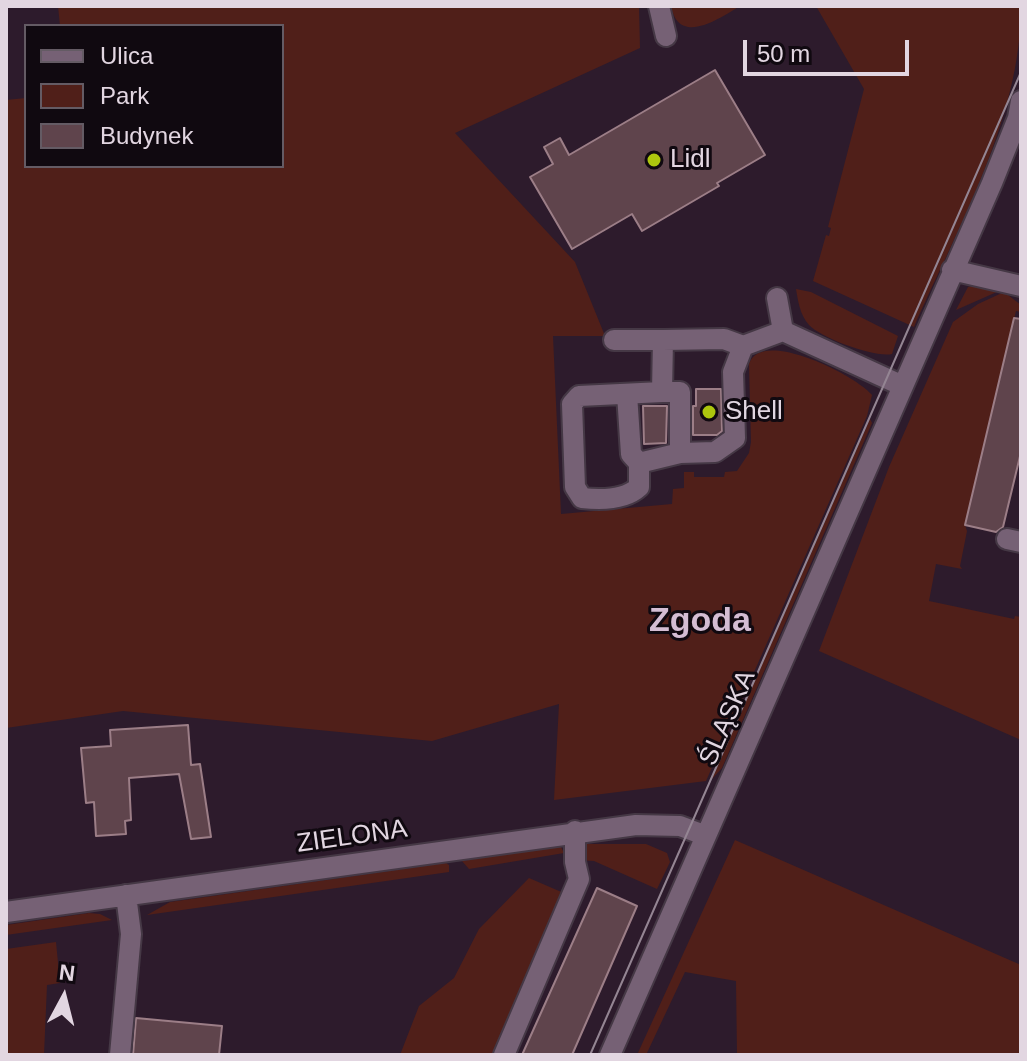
<!DOCTYPE html>
<meta charset="utf-8">
<style>
body{margin:0}
#map{position:relative;width:1027px;height:1061px;overflow:hidden;background:#2d1b2c;font-family:Helvetica,sans-serif}
canvas{display:block}
.frame{position:absolute;inset:0;border:8px solid #e2d6e1;pointer-events:none}
.legend{position:absolute;left:24px;top:24px;width:260px;height:144px;box-sizing:border-box;background:#100910;border:2px solid #645b64;margin:0;padding:10px 14px;list-style:none;font-size:24px;color:#e2d6e1}
.legend li{display:flex;align-items:center;gap:16px;height:40px}
.legend b{width:40px;border:2px solid #645b64}
.north{position:absolute;left:24px;top:957px;width:80px;height:80px;-webkit-text-stroke:6px #100910;paint-order:stroke;rotate:7deg;font-size:22px;font-weight:700;line-height:32px;text-align:center;color:#e2d6e1}
.north::after{content:'';display:block;margin:auto;width:28px;height:36px;background:#e2d6e1;clip-path:polygon(50% 0,100% 100%,50% 72%,0 100%)}
.scale{position:absolute;left:743px;top:40px;width:166px;height:36px;box-sizing:border-box;border:4px solid #e2d6e1;border-top:0;padding-left:10px;font-size:24px;line-height:28px;white-space:nowrap;color:#e2d6e1;-webkit-text-stroke:6px #100910;paint-order:stroke}
</style>
<div id="map">
<canvas width="1027" height="1061"></canvas>
<div class="frame"></div>
<ul class="legend">
<li><b style="height:10px;background:#766175"></b>Ulica</li>
<li><b style="height:22px;background:#501f19"></b>Park</li>
<li><b style="height:22px;background:#5f444c"></b>Budynek</li>
</ul>
<div class="north">N</div>
<div class="scale">50 m</div>
</div>
<script>
const ctx = document.querySelector('canvas').getContext('2d');
ctx.lineJoin = 'round';
function fill(path, color) {
  ctx.fillStyle = color;
  ctx.fill(path, 'evenodd');
}
function stroke(path, color, width, dash) {
  ctx.strokeStyle = color;
  ctx.lineWidth = width;
  ctx.lineCap = dash ? 'butt' : 'round';
  ctx.setLineDash(dash || []);
  ctx.stroke(path);
}
function drawText(font, color, halo, rows, align = 'center') {
  ctx.font = font + ' Helvetica,sans-serif';
  ctx.lineWidth = 6;
  ctx.setLineDash([]);
  ctx.textBaseline = 'middle';
  ctx.strokeStyle = halo;
  ctx.fillStyle = color;
  for (const [text, x, y, turn = 0] of rows) {
    ctx.save();
    ctx.translate(x, y);
    ctx.rotate((+turn || 0) * Math.PI / 180);
    ctx.textAlign = isNaN(turn) ? turn : align;
    if (halo) ctx.strokeText(text, 0, 0);
    ctx.fillText(text, 0, 0);
    ctx.restore();
  }
}
fill(new Path2D(`
 M58 6H639L640 48 455 133 575 262 605 336H553L561 514 672 504 673 489 684 488V472H694V477H724L725 472 737 471 749 453 751 442 749 364C761 327 857 376 872 395L867 416 706 781 554 800 559 704 432 741 123 711 6 728V100L26 98V166H282V26H60Z
 M671 6H740C720 18 679 47 671 6Z
 M816 6H1021C1021 118 958 227 914 327L813 281 826 235 829 236 831 228 828 227 864 89Z
 M975 285 999 291 956 310 968 287Z
 M796 289 811 292 898 336 892 354C875 358 821 338 809 325 800 315 798 301 796 289Z
 M1004 292 1021 305V312L1016 311 965 525 967 531 960 566 962 569 936 564 929 601 1014 619 1015 616 1021 617V740L819 651 889 467 953 322 978 304Z
 M870 419 872 423 722 768 711 780Z
 M735 840 1021 965V1055H737L736 981 685 972 646 1055H637Z
 M582 844H646L667 853 670 862 657 889 594 861 579 860Z
 M555 846 561 847 564 853 469 869 462 861Z
 M446 863 449 865V872L147 915 170 902Z
 M529 878 566 894 495 1055H400L419 1006 454 978 479 929Z
 M89 913 100 914 112 920 6 935V925Z
 M56 942 60 983 47 985 44 1055H6V949Z`), '#501f19');
const building = new Path2D(`
 M715 70 765 155 717 183 719 186 642 231 632 214 572 249 530 177 553 164 544 147 560 138 569 155Z
 M1014 318 1021 319V452L1003 527 996 532 965 525Z
 M696 389H721L722 431 717 435H693V406H696Z
 M643 406H667L666 443 644 444Z
 M188 725 191 765 200 764 211 837 191 839 179 774 129 778 131 820 125 821 126 834 96 836 94 802 86 803 81 748 111 746 110 730Z
 M597 888 637 906 572 1055H522Z
 M136 1018 222 1026 219 1055H133Z`);
fill(building, '#5f444c');
stroke(building, '#9c7e87', 2);
const minor = new Path2D(`
 M659 6 666 36
 M952 270 1021 286
 M777 298 783 331 903 386
 M614 340H663
 M743 346 733 372 735 438 715 452 680 453V392H662L663 340 724 339 743 346 783 331
 M662 392 579 396 572 404 575 487 582 498C600 500 625 500 639 487V463L680 453
 M627 394 631 454 639 463
 M1007 539 1021 542
 M6 912 636 825 680 826 704 835
 M120 1055 131 934 126 895
 M504 1055 579 879 575 862V831
 M610 1055 992 183 1018 118 1021 101`);
stroke(minor, '#453845', 24);
stroke(minor, '#766175', 20);
stroke(new Path2D(`
 M590 1055 1021 72`), '#948593', 2);
for (const [x, y, r, color] of [
 [654,160,8,"#adc60e"],
 [709,412,8,"#adc60e"]
]) {
  const dot = new Path2D();
  dot.arc(x, y, r, 0, 2 * Math.PI);
  ctx.fillStyle = color;
  ctx.fill(dot);
  stroke(dot, '#100910', 3);
}
drawText('26px', '#e2d6e1', '#100910', [
 ["Lidl",670,160],
 ["Shell",725,412]
], 'left');
drawText('26px', '#e2d6e1', '#100910', [
 ["ŚLĄSKA",728,718,-66],
 ["ZIELONA",352,837,-8]
]);
drawText('bold 34px', '#d4bdd3', '#100910', [
 ["Zgoda",700,622]
]);
</script>
